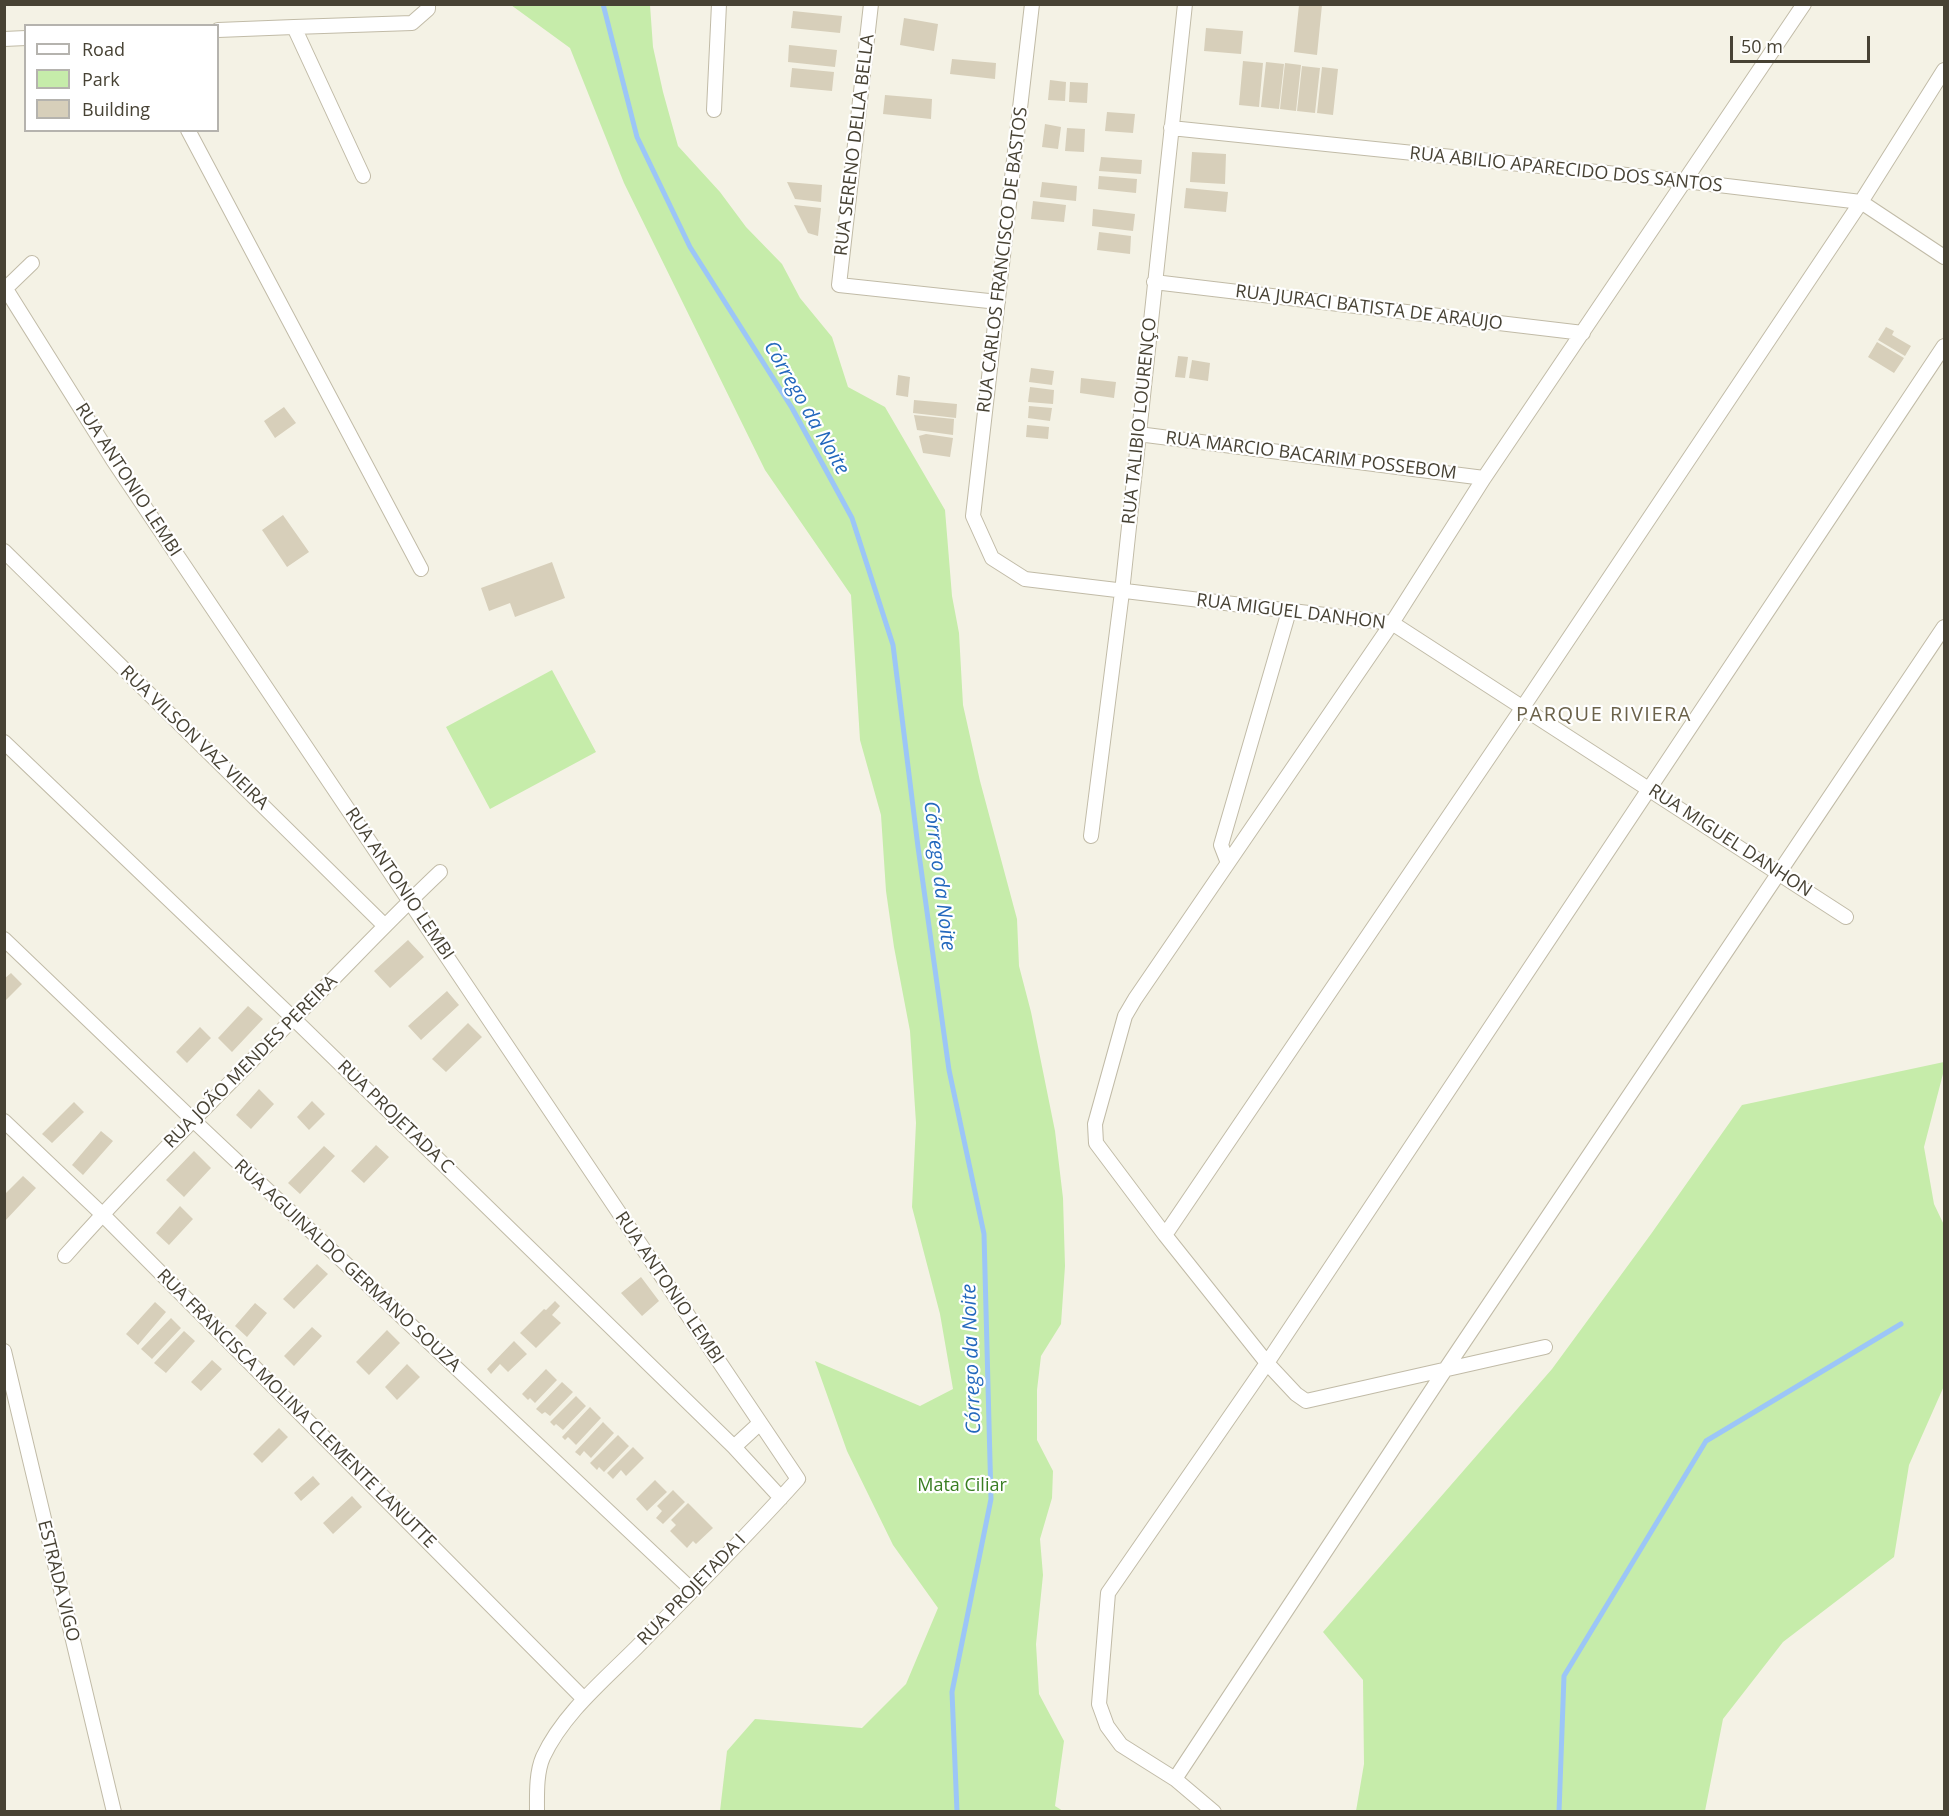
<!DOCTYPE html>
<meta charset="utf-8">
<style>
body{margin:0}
#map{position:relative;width:1949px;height:1816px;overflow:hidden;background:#f4f2e5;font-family:"Open Sans",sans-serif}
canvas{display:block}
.frame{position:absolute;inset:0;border:6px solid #474234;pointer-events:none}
.legend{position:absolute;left:24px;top:24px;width:195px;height:108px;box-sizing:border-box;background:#fff;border:2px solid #b5b3ae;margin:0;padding:8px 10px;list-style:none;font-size:18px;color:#474234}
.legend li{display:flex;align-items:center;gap:12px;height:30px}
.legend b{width:30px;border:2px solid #b5b3ae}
.scale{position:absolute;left:1730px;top:36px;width:140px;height:27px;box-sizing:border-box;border:3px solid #474234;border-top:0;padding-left:8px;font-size:18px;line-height:21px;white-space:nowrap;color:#474234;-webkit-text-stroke:4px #fff;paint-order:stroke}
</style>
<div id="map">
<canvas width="1949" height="1816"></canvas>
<div class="frame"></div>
<ul class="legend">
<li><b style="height:8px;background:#fff"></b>Road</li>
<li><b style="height:16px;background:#c6ecaa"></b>Park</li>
<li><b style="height:16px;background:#d7cfba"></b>Building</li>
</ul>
<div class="scale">50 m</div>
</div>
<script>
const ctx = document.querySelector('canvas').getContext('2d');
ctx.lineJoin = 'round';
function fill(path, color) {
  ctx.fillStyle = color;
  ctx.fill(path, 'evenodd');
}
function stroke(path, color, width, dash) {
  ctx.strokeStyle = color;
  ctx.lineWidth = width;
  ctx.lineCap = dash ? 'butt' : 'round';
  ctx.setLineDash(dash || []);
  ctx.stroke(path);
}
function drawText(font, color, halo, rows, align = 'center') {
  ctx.font = font + ' "Open Sans",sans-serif';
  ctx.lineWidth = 4.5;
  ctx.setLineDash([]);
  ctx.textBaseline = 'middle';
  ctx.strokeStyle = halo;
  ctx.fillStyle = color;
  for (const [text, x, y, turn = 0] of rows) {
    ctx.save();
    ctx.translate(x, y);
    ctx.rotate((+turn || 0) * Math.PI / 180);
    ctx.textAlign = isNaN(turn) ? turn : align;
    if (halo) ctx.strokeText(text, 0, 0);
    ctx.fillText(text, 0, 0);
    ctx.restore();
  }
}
fill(new Path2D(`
 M511 5H650L653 47 663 92 678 146 720 192 746 227 782 264 800 298 832 337 848 387 885 407 945 510 952 596 959 633 963 705 980 781 1017 919 1019 966 1031 1012 1055 1131 1063 1198 1065 1266 1061 1324 1041 1356 1037 1390V1440L1053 1471 1052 1498 1040 1539 1043 1575 1036 1644 1039 1694 1064 1741 1055 1806 1063 1811H720L727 1751 755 1719 862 1728 906 1684 938 1608 893 1545 847 1451 815 1361 920 1406 953 1389 940 1314 912 1207 916 1123 910 1031 894 947 886 891 881 815 860 740 851 595 765 470 624 183 570 48Z
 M552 670 596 752 490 809 446 727Z
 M1944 1062V1070L1924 1147 1934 1204 1944 1225V1386L1909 1465 1894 1557 1783 1642 1723 1719 1705 1811H1356L1364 1764 1363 1680 1323 1632 1552 1369 1651 1234 1742 1105Z`), '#c6ecaa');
stroke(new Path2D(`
 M603 4 637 137 690 247 792 408 852 518 893 645 918 847 949 1070 984 1234 991 1499 952 1692 957 1812
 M1559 1812 1564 1676 1706 1441 1901 1324`), '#9cc6f7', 5);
fill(new Path2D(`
 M1299 5H1322L1317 55 1294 52Z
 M793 11 842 16 840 33 791 28Z
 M904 18 938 24 934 51 900 45Z
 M1206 28 1243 31 1241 54 1204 51Z
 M789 45 837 50 835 67 788 62Z
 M952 59 996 63 995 79 950 74Z
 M1243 61 1263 63 1259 107 1239 105Z
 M1266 62 1284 64 1279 109 1261 107Z
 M1285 63 1301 65 1296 111 1280 109Z
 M1302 66 1320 68 1315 113 1297 111Z
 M1322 67 1338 69 1333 115 1317 113Z
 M792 68 834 72 832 91 790 87Z
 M1050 80 1066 82 1065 101 1048 100Z
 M1070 82 1088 83 1087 103 1069 102Z
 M885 95 932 99 931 119 883 114Z
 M1107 112 1135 114 1133 133 1105 131Z
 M1045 124 1061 127 1058 149 1042 147Z
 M1067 128 1085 129 1084 152 1065 151Z
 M1192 152 1226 154 1225 184 1190 182Z
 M1101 157 1142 160 1141 174 1099 171Z
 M1099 176 1137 179 1136 193 1098 189Z
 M787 182 822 185 821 202 795 199Z
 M1042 182 1077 186 1076 201 1040 197Z
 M1186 188 1228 192 1226 212 1184 208Z
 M1033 201 1066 205 1064 222 1031 219Z
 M794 205 821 208 818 236 808 233Z
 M1093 209 1135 214 1133 231 1092 226Z
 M1099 232 1131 236 1130 254 1097 250Z
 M1886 327 1894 331 1892 335 1911 346 1905 356 1878 340Z
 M1877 342 1904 358 1894 373 1868 357Z
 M1178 356 1188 357 1185 378 1175 377Z
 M1192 360 1210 363 1208 381 1189 378Z
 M1031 368 1054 371 1052 385 1029 382Z
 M898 375 910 377 908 397 896 395Z
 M1081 378 1116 382 1114 398 1080 393Z
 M1030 387 1054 390 1053 404 1028 402Z
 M914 400 957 404 956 418 913 413Z
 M1029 406 1052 408 1050 421 1028 418Z
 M284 407 296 423 275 438 264 421Z
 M914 415 954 419 953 435 917 430Z
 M1027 425 1049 427 1048 439 1026 437Z
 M926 434 953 438 950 457 923 453 919 436Z
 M283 515 309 552 287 567 262 530Z
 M552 562 565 598 515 617 510 603 489 611 481 588Z
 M408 940 424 957 390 988 374 971Z
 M11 973 22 984 4 1002V979Z
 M447 991 459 1005 421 1040 408 1026Z
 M248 1006 263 1019 232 1052 218 1038Z
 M468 1023 482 1037 446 1072 432 1059Z
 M200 1027 211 1038 187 1063 176 1052Z
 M259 1089 274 1104 251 1129 236 1115Z
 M312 1101 325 1114 309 1130 297 1117Z
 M74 1102 84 1112 52 1143 42 1134Z
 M101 1131 113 1141 83 1175 72 1165Z
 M376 1145 389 1157 364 1183 351 1171Z
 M324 1146 335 1156 300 1194 288 1183Z
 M194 1151 211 1168 184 1197 166 1180Z
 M23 1176 36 1188 4 1222V1195Z
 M180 1206 193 1219 169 1245 156 1233Z
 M317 1264 328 1274 294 1309 283 1299Z
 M641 1277 659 1301 642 1316 621 1293Z
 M555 1301 560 1306 552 1315 561 1323 536 1348 520 1333 544 1309 546 1310Z
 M155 1302 166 1312 138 1345 126 1334Z
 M255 1303 267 1313 247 1337 235 1326Z
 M171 1318 181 1328 152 1359 141 1349Z
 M312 1327 322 1336 294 1366 284 1356Z
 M387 1330 400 1343 369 1375 356 1362Z
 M184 1331 195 1341 166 1373 154 1363Z
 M514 1341 527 1354 508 1372 500 1364 491 1374 487 1369Z
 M212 1360 222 1369 201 1391 191 1382Z
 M407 1364 420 1377 397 1400 385 1387Z
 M546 1369 557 1380 535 1403 530 1398 528 1400 522 1394Z
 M562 1382 573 1392 550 1416 545 1412 542 1414 536 1409Z
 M576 1396 586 1406 563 1430 556 1424 554 1426 550 1422Z
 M590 1407 601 1418 576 1445 568 1437 565 1440 562 1437Z
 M603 1422 614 1433 591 1458 584 1451 580 1456 575 1452Z
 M279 1428 288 1437 262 1463 253 1454Z
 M618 1435 629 1446 604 1472 599 1467 597 1470 590 1463Z
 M633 1447 644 1458 626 1476 621 1470 613 1479 607 1473Z
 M313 1476 320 1484 301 1501 294 1493Z
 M655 1480 667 1492 647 1511 636 1499Z
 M673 1490 685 1502 663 1524 656 1518 662 1511 657 1506Z
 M352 1496 362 1507 333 1534 323 1523Z
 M688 1503 713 1528 696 1544 693 1541 687 1548 670 1531 676 1525 671 1520Z`), '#d7cfba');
const minor = new Path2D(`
 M871 4 839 285 998 302
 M1032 4 973 516 992 558 1025 579 1392 623 1846 917
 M294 27 412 23 428 9V4
 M218 30 294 27 363 176
 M4 39 26 38
 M714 110 719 4
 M1171 128 1685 181 1861 202 1944 257
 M188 130 421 569
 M1154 282 1583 333
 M4 286 113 460 798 1479C746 1537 691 1592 637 1647 603 1681 563 1714 543 1757 536 1773 537 1795 537 1812
 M4 290 32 263
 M1138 434 1484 478
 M4 551 384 925
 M4 742 294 1019 734 1447 781 1498
 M1091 836 1122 592 1185 4
 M1228 863 1221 845 1289 611
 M4 939 193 1120 692 1590
 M4 1121 102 1214 584 1699
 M1165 1235 1523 707 1861 202 1944 70
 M65 1256C138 1174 215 1098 292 1020 342 971 389 920 440 872
 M1545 1347 1306 1401 1296 1394 1267 1363 1165 1235 1096 1143 1095 1124 1125 1016 1135 999 1392 623 1484 478 1804 4
 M4 1351 114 1812
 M734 1447 760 1423
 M1175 1779 1445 1370 1944 627
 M1214 1812 1175 1779 1121 1745 1107 1726 1099 1704 1108 1593 1267 1363 1944 346`);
stroke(minor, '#c1bba7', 16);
stroke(minor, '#fff', 14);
drawText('18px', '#474234', '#fff', [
 ["RUA SERENO DELLA BELLA",855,145,-83],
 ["RUA ABILIO APARECIDO DOS SANTOS",1566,170,6],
 ["RUA CARLOS FRANCISCO DE BASTOS",1003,260,-83],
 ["RUA JURACI BATISTA DE ARAUJO",1369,308,7],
 ["RUA TALIBIO LOURENÇO",1140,421,-84],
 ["RUA MARCIO BACARIM POSSEBOM",1311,456,7],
 ["RUA ANTONIO LEMBI",128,480,57],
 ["RUA MIGUEL DANHON",1291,612,7],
 ["RUA VILSON VAZ VIEIRA",194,738,44],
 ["RUA MIGUEL DANHON",1730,841,33],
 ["RUA ANTONIO LEMBI",399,884,56],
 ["RUA JOÃO MENDES PEREIRA",251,1062,-45],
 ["RUA PROJETADA C",395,1117,44],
 ["RUA AGUINALDO GERMANO SOUZA",347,1266,43],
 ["RUA ANTONIO LEMBI",669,1288,56],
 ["RUA FRANCISCA MOLINA CLEMENTE LANUTTE",296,1409,45],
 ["ESTRADA VIGO",58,1581,76],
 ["RUA PROJETADA I",692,1590,-46]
]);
drawText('18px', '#397e22', '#fff', [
 ["Mata Ciliar",962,1486]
]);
drawText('italic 20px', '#2368bd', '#fff', [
 ["Córrego da Noite",806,408,60],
 ["Córrego da Noite",939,876,83],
 ["Córrego da Noite",972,1359,-92]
]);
ctx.letterSpacing = '1.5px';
drawText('20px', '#6b624a', '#fff', [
 ["PARQUE RIVIERA",1604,715]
]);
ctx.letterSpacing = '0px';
</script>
